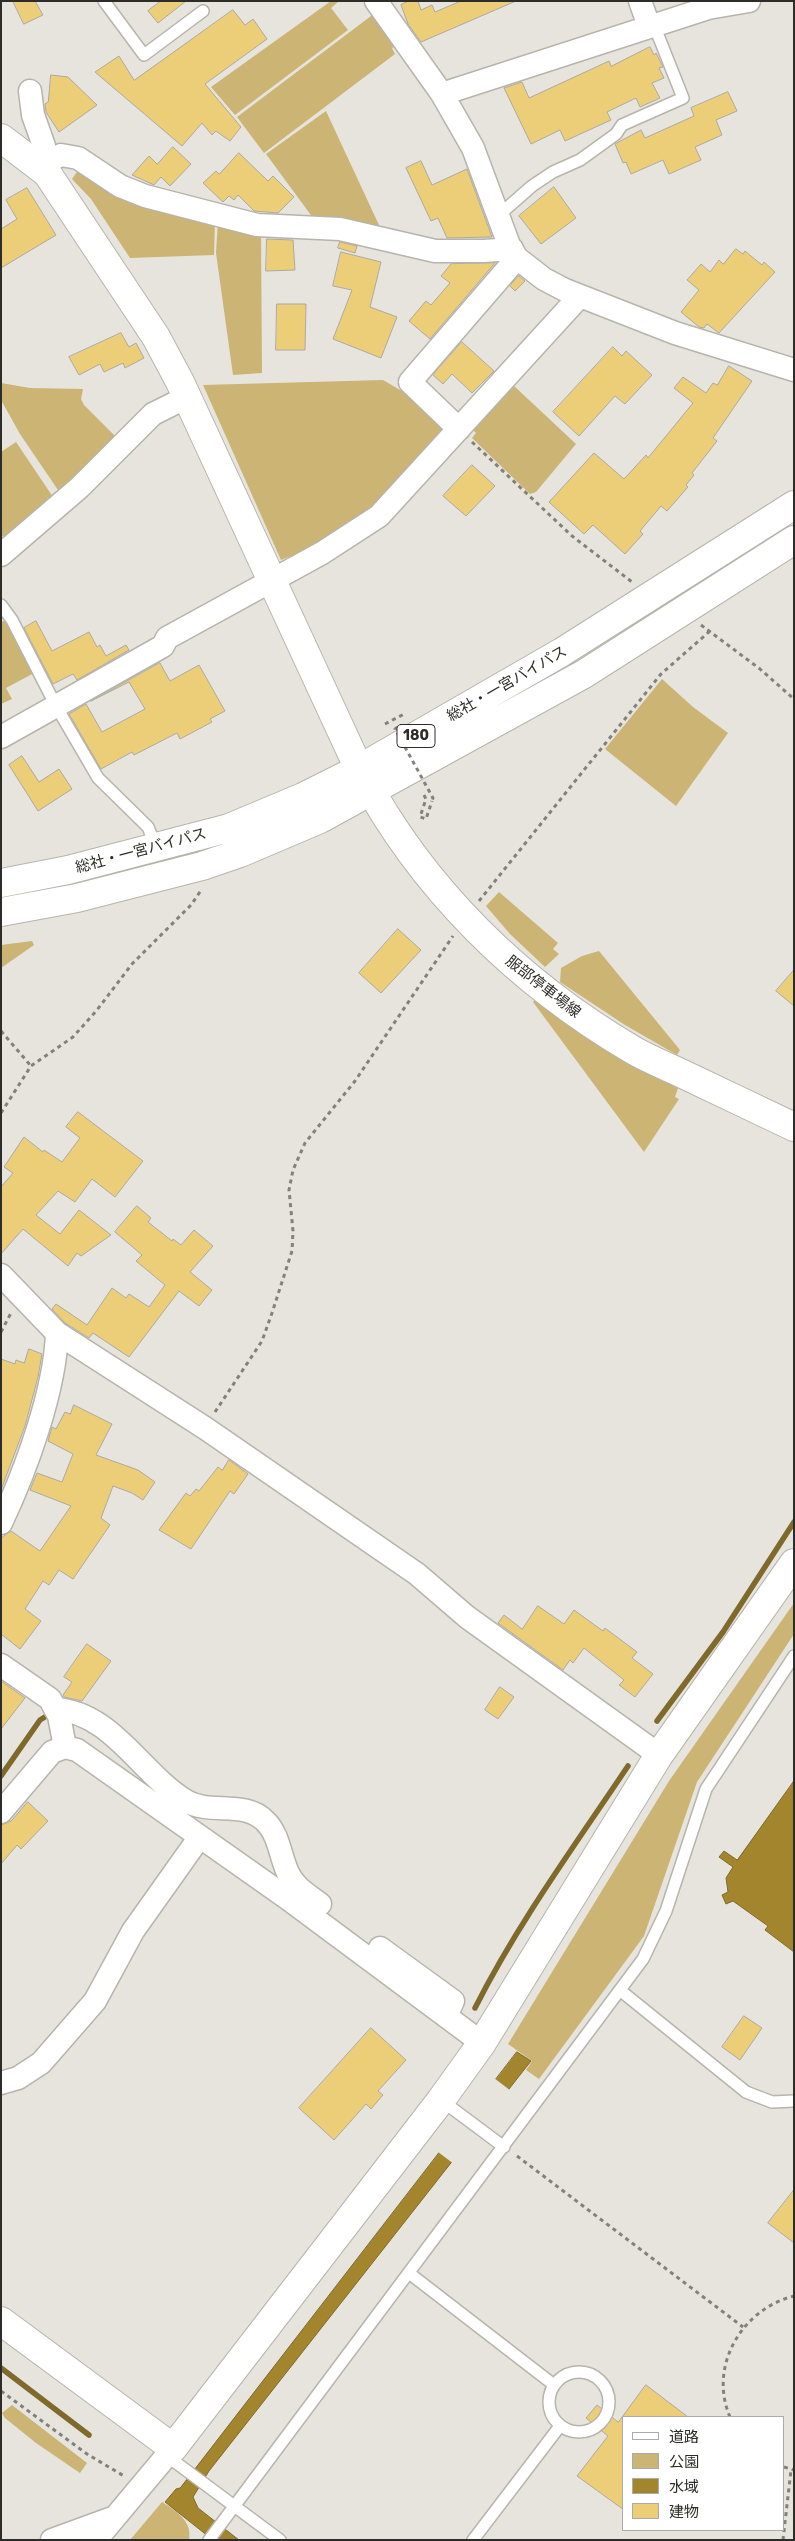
<!DOCTYPE html>
<meta charset="utf-8">
<style>
body{margin:0}
#map{position:relative;width:795px;height:2541px;overflow:hidden;background:#e6e4dc;font-family:Rubik,"Noto Sans JP",sans-serif}
canvas{display:block}
.frame{position:absolute;inset:0;border:2px solid #2d2c29;pointer-events:none}
.legend{position:absolute;left:622px;top:2416px;width:162px;height:115px;box-sizing:border-box;background:#fff;border:1px solid #ababa9;margin:0;padding:6px 9px;list-style:none;font-size:15px;color:#2d2c29}
.legend li{display:flex;align-items:center;gap:10px;height:25px}
.legend b{width:25px;border:1px solid #ababa9}
</style>
<div id="map">
<canvas width="795" height="2541"></canvas>
<div class="frame"></div>
<ul class="legend">
<li><b style="height:6px;background:#fff"></b>道路</li>
<li><b style="height:14px;background:#cbb474"></b>公園</li>
<li><b style="height:14px;background:#a2852d"></b>水域</li>
<li><b style="height:14px;background:#eccd78"></b>建物</li>
</ul>
</div>
<script>
const ctx = document.querySelector('canvas').getContext('2d');
ctx.lineJoin = 'round';
function fill(path, color) {
  ctx.fillStyle = color;
  ctx.fill(path, 'evenodd');
}
function stroke(path, color, width, dash) {
  ctx.strokeStyle = color;
  ctx.lineWidth = width;
  ctx.lineCap = dash ? 'butt' : 'round';
  ctx.setLineDash(dash || []);
  ctx.stroke(path);
}
function drawText(font, color, halo, rows, align = 'center') {
  ctx.font = font + ' Rubik,"Noto Sans JP",sans-serif';
  ctx.lineWidth = 5;
  ctx.setLineDash([]);
  ctx.textBaseline = 'middle';
  ctx.strokeStyle = halo;
  ctx.fillStyle = color;
  for (const [text, x, y, turn = 0] of rows) {
    ctx.save();
    ctx.translate(x, y);
    ctx.rotate((+turn || 0) * Math.PI / 180);
    ctx.textAlign = isNaN(turn) ? turn : align;
    if (halo) ctx.strokeText(text, 0, 0);
    ctx.fillText(text, 0, 0);
    ctx.restore();
  }
}
fill(new Path2D(`
 M331 1H339L331 8 348 30 235 115 211 87Z
 M375 13 397 45 392 48 395 54 264 153 237 117Z
 M326 111 385 238 316 222 266 154Z
 M81 166 215 220 214 255 130 258 91 199 72 179Z
 M218 220 261 230 262 373 233 375 216 253Z
 M383 380 412 397 448 431 369 513 293 560 291 556 281 560 203 385Z
 M1 383 30 388 83 389 81 399 84 405 117 438 60 493 20 434 1 400Z
 M513 385 576 444 536 492 530 494 472 438 476 433 471 428Z
 M16 442 55 500 5 540 1 534V452Z
 M8 620 34 673 6 688 12 699 1 704V622Z
 M662 679 693 707 728 733 676 806 605 749Z
 M499 892 558 943 553 949 559 954 545 967 510 934 486 906Z
 M32 941 34 945 1 968V945Z
 M599 951 680 1050 677 1055 625 1025 560 982 561 968 582 956Z
 M535 1000 616 1057 678 1088 675 1097 679 1099 644 1152 533 1002Z
 M794 1603V1634L697 1782 644 1936 539 2079 526 2070 532 2061 508 2044 669 1781Z
 M12 2405 87 2463 80 2473 36 2443 5 2418 2 2413Z
 M162 2502C175 2510 193 2521 189 2540H130Z`), '#cbb474');
const water = new Path2D(`
 M794 1781V1952L765 1930 768 1926 733 1901 726 1904 722 1895 728 1892 726 1878 733 1867 719 1857 724 1851 737 1860Z
 M517 2052 531 2061 209 2471 193 2497 198 2508 239 2540H213L165 2502 176 2489 180 2488Z`);
fill(water, '#a2852d');
stroke(water, '#7f6a2c', 1);
fill(new Path2D(`
 M494 2078 511 2091 454 2164 438 2152Z`), '#e6e4dc');
stroke(new Path2D(`
 M657 1721 723 1632 794 1522
 M1 1776 40 1720 48 1715H51
 M475 2008C518 1923 575 1845 628 1766
 M1 2368 89 2435`), '#7f6a2c', 5.5);
const building = new Path2D(`
 M13 1H35L43 15 24 24Z
 M161 1H186L158 23 148 11Z
 M409 1H418L421 10 432 5 435 12 461 1H516L421 42 408 24 401 5Z
 M233 10 245 25 253 19 267 39 205 84 241 127 230 141 216 131 212 135 202 123 182 146 95 72 119 56 134 80Z
 M650 47 654 55 656 53 663 67 659 68 664 78 652 83 660 98 640 107 636 98 607 112 611 120 565 141 560 130 531 144 504 88 522 82 529 98 609 61 611 66Z
 M51 75 68 77 97 105 59 132 46 112 45 104 48 102Z
 M728 92 737 111 716 120 722 135 695 147 701 160 669 174 663 160 631 174 626 162 623 163 615 144 641 130 645 138 694 116 691 108Z
 M173 147 191 164 170 186 161 177 154 185 132 175 149 156 157 164Z
 M239 153 268 181 273 176 294 197 278 213 254 211 238 195 234 200 229 196 223 202 203 183 216 171 219 174Z
 M421 161 432 185 467 169 492 237 447 238 438 218 431 221 406 168Z
 M554 187 576 218 541 244 519 216Z
 M27 188 56 235 1 268V229L17 219 6 200Z
 M267 239 293 240 295 270 266 271Z
 M340 242 357 246 355 253 338 248Z
 M736 249 743 254 745 251 762 265 764 262 775 272 719 333 707 324 704 328 699 327 681 312 699 290 687 280 701 264 710 272 719 260 723 264Z
 M341 252 381 262 370 307 397 317 381 358 333 339 352 290 333 286Z
 M495 263 430 339 409 321 426 301 431 305 450 283 441 276 451 264Z
 M519 276 525 281 515 291 510 286Z
 M277 304H306L305 350H276Z
 M121 333 129 347 136 343 144 358 125 368 123 363 104 372 100 364 79 375 69 357Z
 M462 342 494 371 472 393 452 374 443 384 433 375Z
 M613 347 622 356 626 351 652 375 625 404 615 396 579 436 553 412Z
 M729 366 752 381 713 438 717 441 692 473 694 475 686 485 688 487 667 511 661 506 640 531 643 534 625 554 593 525 584 534 549 502 594 453 624 479 646 455 648 458 693 403 674 388 683 377 706 393 713 383 717 385Z
 M472 465 495 486 466 516 443 496Z
 M36 621 52 651 89 632 97 647 100 645 106 656 126 645 129 650 77 680 73 674 53 684 24 628Z
 M160 663 170 681 199 665 225 711 210 719 212 722 180 739 177 733 134 755 132 752 101 769 69 714 86 704 102 732 145 709 129 682 91 701Z
 M22 756 39 782 59 769 72 789 38 811 9 765Z
 M398 929 421 950 381 993 359 973Z
 M794 970V1006L776 991Z
 M78 1112 143 1161 115 1197 92 1179 75 1202 58 1191 36 1215 60 1234 79 1210 111 1235 81 1256 77 1253 68 1266 23 1229 1 1254V1187L13 1173 4 1167 24 1137 43 1152 44 1150 62 1162 80 1138 66 1127Z
 M137 1206 151 1218 148 1222 172 1241 173 1239 181 1245 194 1230 213 1246 190 1272 212 1290 199 1306 179 1291 129 1357 93 1333 89 1338 65 1323 52 1309 56 1304 87 1325 112 1288 126 1298 129 1294 149 1307 165 1285 136 1261 142 1255 115 1232Z
 M29 1349 42 1354 38 1377 25 1426 1 1490V1359L15 1364 16 1360 24 1363Z
 M74 1405 112 1424 96 1455 138 1470 155 1482 143 1500 132 1493 113 1486 101 1518 110 1525 73 1579 59 1570 49 1585 43 1581 25 1609 41 1621 20 1649 1 1634V1538L11 1531 40 1551 71 1506 30 1490 37 1473 62 1482 73 1454 48 1441 52 1427 56 1429 65 1412 70 1414Z
 M229 1460 248 1474 234 1494 230 1491 191 1549 159 1530 186 1493 190 1496 196 1489 199 1491 218 1467 222 1470Z
 M538 1606 564 1624 574 1610 603 1631 605 1628 637 1652 632 1658 653 1674 635 1697 619 1685 624 1680 584 1648 573 1663 570 1660 563 1670 498 1623 504 1615 522 1629Z
 M87 1644 111 1661 82 1701 64 1697 63 1695 72 1682 64 1677Z
 M1 1681 25 1698 1 1729Z
 M500 1687 514 1697 498 1719 485 1710Z
 M28 1802 48 1821 21 1849 17 1845 1 1864V1825L11 1821Z
 M744 2016 762 2028 740 2060 722 2047Z
 M371 2028 406 2060 378 2091 383 2095 371 2109 366 2104 334 2140 299 2108Z
 M794 2190V2243L768 2223Z
 M646 2385 688 2417H624V2510L577 2476 608 2436 586 2418 597 2405 618 2422Z`);
fill(building, '#eccd78');
stroke(building, '#aca9a1', 1);
const service = new Path2D(`
 M104 1 144 55 203 11
 M499 215 532 186 553 172 580 160 616 134 622 125 683 98 654 25
 M1 605 12 620 56 706 98 778 148 827 156 847
 M621 1991 746 2092 772 2102 794 2101
 M441 2100 504 2147
 M409 2273 554 2385
 M549 2402a30 30 0 1 1 60 0a30 30 0 1 1-60 0Z
 M167 2456 280 2540
 M209 2540 643 1959 666 1911 706 1789 794 1656
 M473 2540 560 2426`);
const minor = new Path2D(`
 M376 1 442 94 473 148 509 245 517 258 544 279 565 290 675 333 794 370
 M640 1 649 26
 M30 91 33 115 44 146 39 166
 M442 94 708 8 749 1
 M39 166 61 155 78 158 120 186 145 196 257 225 340 229 435 251H484L512 249
 M459 429 410 382 517 258
 M1 555 80 487 153 414 187 397
 M1 737 163 646 167 638 322 553 379 516 580 296
 M1 1275 57 1333 205 1428 417 1574 467 1617 659 1755
 M1 1523C26 1470 55 1391 57 1333
 M1 1665 50 1699 59 1716 65 1747
 M55 1709C112 1712 141 1774 186 1801 210 1815 245 1800 265 1821 279 1834 280 1856 288 1873 294 1887 308 1895 320 1904
 M1 1812 52 1752 65 1747 77 1750 287 1898 482 2043
 M380 1948 453 2001 446 2016
 M1 2083 18 2078 41 2063 95 2001 133 1931 199 1838
 M52 2540 115 2517
 M96 2540 173 2448`);
const tertiary = new Path2D(`
 M1 138 47 173 156 337 180 382 359 769
 M1 2321 173 2448 441 2100 482 2043 659 1755 794 1563`);
const secondary = new Path2D(`
 M360 771C422 889 519 983 633 1050 650 1060 669 1067 687 1076 723 1093 758 1110 794 1127`);
const trunk = new Path2D(`
 M1 883 68 870 229 828 303 797 359 769 562 652 794 505
 M1 912 77 898 202 866 240 853 320 819 584 674 794 540`);
stroke(service, '#b7b4ac', 14);
stroke(minor, '#b7b4ac', 25);
stroke(tertiary, '#b7b4ac', 30);
stroke(secondary, '#b7b4ac', 30);
stroke(trunk, '#b7b4ac', 30);
stroke(new Path2D(`
 M472 442 572 536 632 582
 M701 625 760 669 794 699
 M385 724 406 713
 M424 795 426 799 420 817 426 819 432 801
 M479 901 661 674 710 631
 M1 1031 31 1066
 M1 1113 31 1066 73 1037 97 1010 132 964 191 905 202 889
 M1 1332 11 1313
 M215 1412 262 1341 272 1313 292 1251 293 1231 289 1190 293 1170 305 1143 355 1081 453 936
 M517 2156 743 2327
 M1 2391 87 2454 124 2476
 M730 2417C708 2366 742 2309 794 2296
 M784 2467 794 2470
 M783 2540 791 2470`), '#83817c', 3, [4, 4]);
stroke(service, '#fff', 11);
stroke(minor, '#fff', 22);
stroke(tertiary, '#fff', 28);
stroke(secondary, '#fff', 28);
stroke(trunk, '#fff', 28);
stroke(new Path2D(`
 M398 727 395 729 433 798 432 801`), '#83817c', 3, [4, 4]);
for (const [x, y, w] of [
 [416,736,38]
]) {
  const box = new Path2D();
  box.roundRect(x - w / 2, y - 11.5, w, 23, 4);
  ctx.fillStyle = '#fff';
  ctx.fill(box);
  stroke(box, '#2d2c29', 1);
}
drawText('bold 14px', '#2d2c29', null, [
 ["180",416,736]
]);
drawText('15px', '#2d2c29', '#fff', [
 ["総社・一宮バイパス",507,684,-30],
 ["総社・一宮バイパス",141,851,-15],
 ["服部停車場線",543,987,38]
]);
</script>
